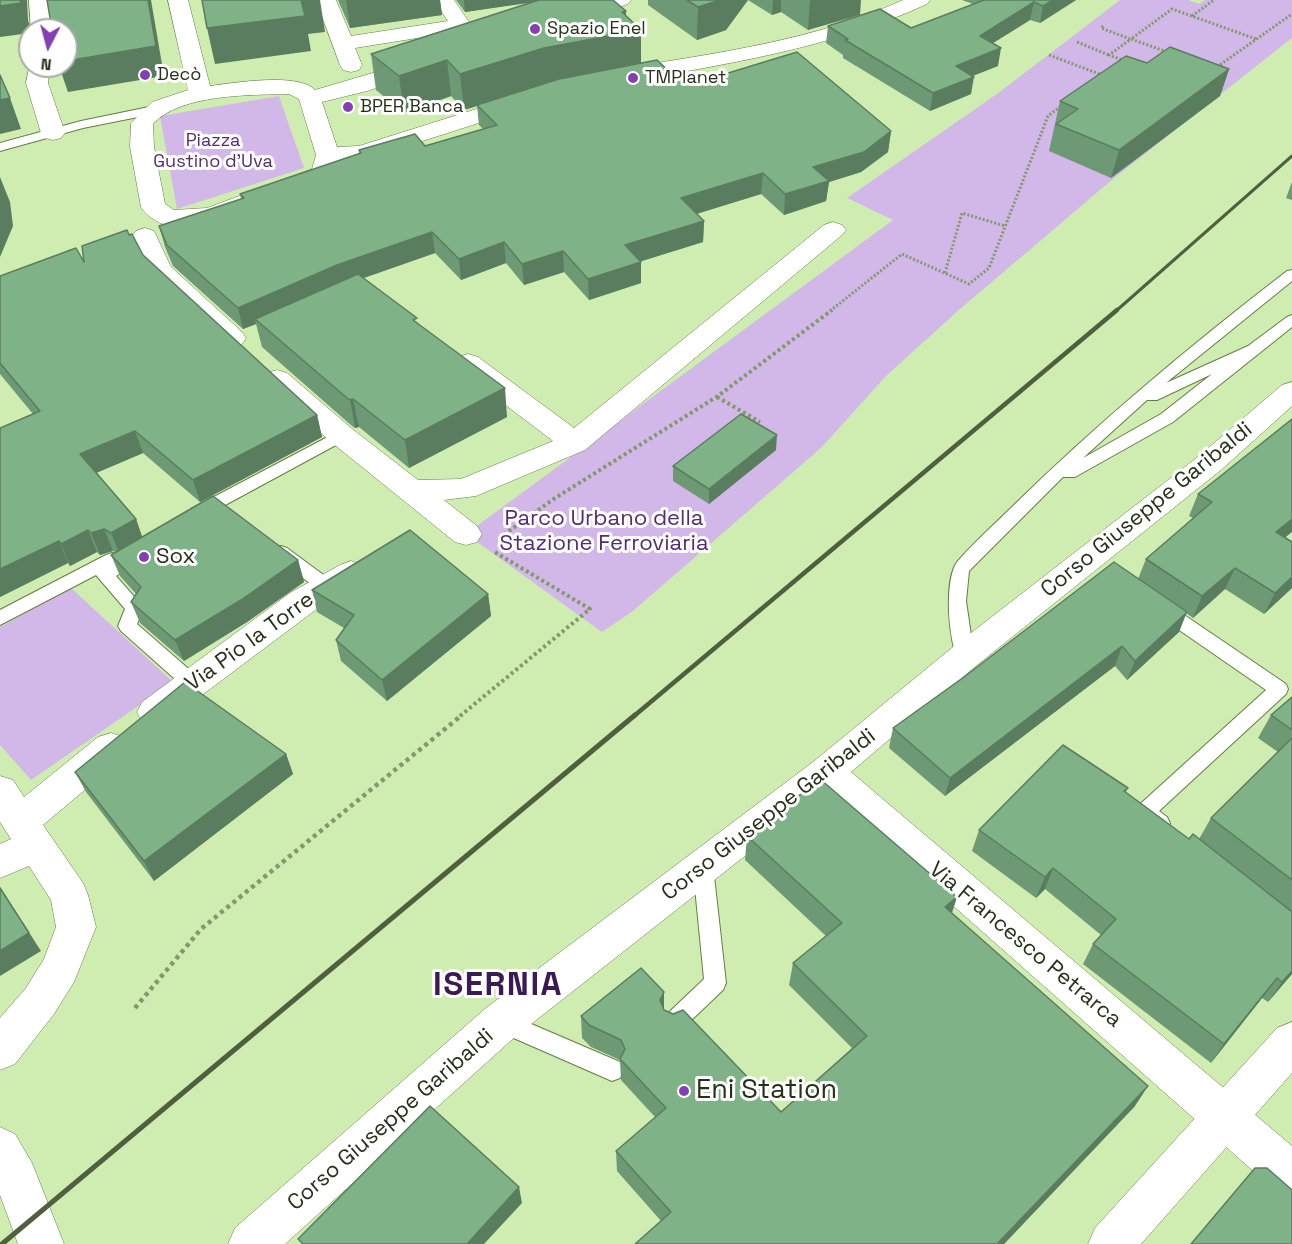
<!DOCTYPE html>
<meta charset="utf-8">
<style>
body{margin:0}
#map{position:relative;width:1292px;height:1244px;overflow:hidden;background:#d0edb1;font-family:"Space Grotesk",sans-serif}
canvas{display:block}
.north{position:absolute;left:18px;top:18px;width:60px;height:60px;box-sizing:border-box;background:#fff;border:2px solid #a8ada3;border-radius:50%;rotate:186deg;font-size:16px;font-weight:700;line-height:24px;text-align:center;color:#263119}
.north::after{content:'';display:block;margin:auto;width:21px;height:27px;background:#843fb2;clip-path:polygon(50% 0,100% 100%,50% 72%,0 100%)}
</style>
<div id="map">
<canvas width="1292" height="1244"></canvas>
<div class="north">N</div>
</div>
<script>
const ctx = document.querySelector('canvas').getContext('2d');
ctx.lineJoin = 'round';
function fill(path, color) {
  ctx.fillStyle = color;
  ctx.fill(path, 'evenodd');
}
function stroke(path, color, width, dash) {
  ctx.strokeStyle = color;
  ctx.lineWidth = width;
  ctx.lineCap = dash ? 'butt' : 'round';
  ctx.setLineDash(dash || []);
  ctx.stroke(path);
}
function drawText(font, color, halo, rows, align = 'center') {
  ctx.font = font + ' "Space Grotesk",sans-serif';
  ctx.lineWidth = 6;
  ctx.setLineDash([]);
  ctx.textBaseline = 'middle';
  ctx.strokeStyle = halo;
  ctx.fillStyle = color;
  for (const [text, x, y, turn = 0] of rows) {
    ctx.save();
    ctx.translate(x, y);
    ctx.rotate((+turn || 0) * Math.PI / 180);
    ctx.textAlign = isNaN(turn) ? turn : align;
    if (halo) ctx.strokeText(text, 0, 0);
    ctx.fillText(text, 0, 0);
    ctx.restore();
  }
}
fill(new Path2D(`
 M1120 0H1188L1199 4 1205 0H1292V38L1113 179 960 309 886 376 822 447 633 611 602 632 466 534 893 220 847 198 997 94Z
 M279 96 304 168 177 209 160 116Z
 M71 588 173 682 31 780 0 745V627Z`), '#d2b8e9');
const service = new Path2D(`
 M154 106 158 107 160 110 158 113 83 128 0 151V143L81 121Z
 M1292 270V281L1166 383 1248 346 1287 317 1292 315V327L1173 422 1075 477H1063L969 571 966 601 974 656 971 661 965 663 959 661C948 642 944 580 957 562 975 541 996 523 1015 504 1101 420 1192 344 1287 271ZM1212 374 1161 414 1083 458 1147 400H1157Z
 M341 430 347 431 349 435 347 439 203 517H191L189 513 191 509Z
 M281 546 287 548 333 582 336 587 333 592 327 594 321 592 275 556 272 552 275 548Z
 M137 549 143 551 146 555 143 559 116 576 144 608 137 624 199 678 201 683 199 688 192 690 185 688 121 631 118 626 125 609 96 575 0 625V610L106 555 112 553 120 557Z
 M1162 602 1168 604 1286 684 1288 689 1286 694 1159 811 1167 817 1170 823 1167 829 1160 832 1138 818 1135 812 1138 806 1266 690 1156 614 1153 609 1156 604Z
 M703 858 710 861 713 867 726 983 723 990 681 1030 673 1034 665 1030 662 1023 665 1016 704 979 693 867 696 861Z
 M501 1011 620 1062 623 1070 620 1078 612 1081 493 1029 490 1022 493 1015Z`);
const minor = new Path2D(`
 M29 0H49L53 30H31Z
 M168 0H188L210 86C232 83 299 72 315 90L410 62 418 60 426 62 429 67 426 72 367 91 322 102 337 147 359 146 521 95 529 97 532 102 529 107 369 158 338 161 331 178C288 195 213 232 167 225 157 223 146 215 141 207L130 147 131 123 152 102 188 90ZM289 94 299 99 316 155 312 169 207 208 174 210 165 204 154 147 153 124C180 94 250 95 289 94Z
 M316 0H336L351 36 448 21 434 0H454L471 25 468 29 461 31 355 48 362 65 359 70 351 72 343 70 340 65Z
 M600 0H631L628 4 572 22 565 20 562 16 565 12Z
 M903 0H930L927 4C830 49 725 64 620 83L612 81 609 76 612 71 620 69C716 53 814 41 903 0Z
 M30 63V66H50L48 83 65 133 61 138 53 140 45 138 41 133 26 83Z
 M833 222 842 225 846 230 842 235 585 450 476 496 444 500 477 526 482 534 477 542 466 545 455 542 331 442 267 385 263 379 267 373 277 370 287 373 351 428 418 480 461 479 553 441 458 369 454 363 458 357 468 354 478 357 574 428 824 225Z
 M145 228 154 231 171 267 242 332 246 338 242 344 232 347 222 344 151 275 132 236 136 231Z
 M351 561 362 565 367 573 362 581 314 611 166 722 154 726 142 722 137 712 142 702 290 593 340 565Z
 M111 733 124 737 129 747 124 757 43 825 83 883 88 895 96 927 74 982 54 1014 15 1064 0 1070V1018L26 988 44 959 56 927 51 900 29 866 0 878V844L11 839 0 822V776L13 780 24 797 98 737Z
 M826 757 839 762 1292 1146V1197L1276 1191 813 782 808 772 813 762Z
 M0 1127 15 1134 32 1163 64 1244H18L0 1195Z`);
const secondary = new Path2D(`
 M1292 382V406L1221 470 977 665 839 782 516 1036 285 1244H228L235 1228 486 1008 813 762 953 647 1199 456 1282 385Z
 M1292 1022V1073L1141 1244H1088L1095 1228 1277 1028Z`);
stroke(service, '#647d46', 2);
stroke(minor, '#647d46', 1);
stroke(secondary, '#647d46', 1);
stroke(new Path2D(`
 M1192 16 1214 0
 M1103 26 1101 28 1130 39
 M1077 42 1109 55
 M1167 52 1131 39 1172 9 1256 39
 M1049 55 1102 75
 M1125 61 1109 55 1131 39
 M1217 67 1292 14
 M945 273 962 213 1005 226
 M830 311 902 254 969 284 989 268 1048 116 1061 106`), '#83986c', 3, [2, 2]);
stroke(new Path2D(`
 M717 397 760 422
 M499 538 552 500 718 396 832 310
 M460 716 590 609 493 551`), '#83986c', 4, [3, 3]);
stroke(new Path2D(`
 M135 1008 201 929 462 715`), '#83986c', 4.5, [4, 4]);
fill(service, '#fff');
fill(minor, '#fff');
fill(secondary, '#fff');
stroke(new Path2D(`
 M1116 311 1292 156`), '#50603f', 3);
stroke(new Path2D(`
 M634 716 1117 310`), '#50603f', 4.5);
stroke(new Path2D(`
 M2 1244 635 715`), '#50603f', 5);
fill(new Path2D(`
 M338 0H440L442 15 350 28Z
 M456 0H613L626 16 641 30V63L672 74 689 85 891 131 888 152 861 172 829 182 826 201 784 215 761 194 696 214 704 221 703 242 641 261V283L589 300 564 272 524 285 506 263 461 280 435 253 363 278 418 323 507 417 409 468 359 427 355 428 352 426 262 347 256 324 243 329 173 266 165 247 159 226 241 199 240 194 359 154V150L425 146 483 129 479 125 477 106 464 110 451 96 404 113 376 90 371 54 531 2 465 12Z
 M648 0H748L726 30 697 40 648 5Z
 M748 0H861L808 30 781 12 772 15Z
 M962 0H1076L1040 23 1030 20 993 43 998 66 972 76 971 94 930 111 843 58V55L826 43 828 26 911 28 973 4Z
 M1147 63 1229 69 1220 96 1111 178 1049 151 1060 101Z
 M1292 182V200L1286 198Z
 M129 235 143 255 317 415 322 437 200 502 143 453 96 473 136 519 142 537 298 560 304 582 247 622 184 661 140 623 131 602 136 594 120 576 111 555 115 552 113 551 100 555 97 552 70 566 68 563 0 597 33 414 0 374V276L84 262Z
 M776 450 709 504 673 481V466Z
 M1198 494 1285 537 1292 588 1264 614 1225 589 1193 618 1186 613 1179 632 1127 680 1115 666 945 796 889 748 893 728 1138 579 1146 559 1193 518 1189 516Z
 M312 590 488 594 491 616 387 701 341 661 336 640 344 628 317 612Z
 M1292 697V974L1268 1002 1262 998 1211 1063 1083 964 1093 944 1101 935 1045 889 1036 898 972 851 979 830 1128 788 1126 792 1189 839H1199L1211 818 1278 752 1258 738 1271 715Z
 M286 754 293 774 154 881 86 792 75 772Z
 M747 836 957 897 952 913 1135 1106 1004 1244H635L661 1221 617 1171 616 1151 655 1117 621 1080 620 1060 591 1047 582 1038 581 1016 664 992V1009L781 1112 852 1048 789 985 793 963 826 936 745 860Z`), '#6d9a74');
fill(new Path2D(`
 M19 0H27L28 20 31 30H30V33L0 37V6Z
 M148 0H151L164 76 68 92 59 66H66V61Z
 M301 0H320L325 32 308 34 311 51 215 64 207 28Z
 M346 0H440L442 15 350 28Z
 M464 0H549L465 12Z
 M720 0H748L726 30 697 40 698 7Z
 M773 0H781V12L772 15Z
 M810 0H861L860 15 808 30Z
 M1053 0H1076L1040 23 1043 6Z
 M1034 2 1030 20 977 53 980 36Z
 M626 11V32L641 30V65L546 84 464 110 460 74Z
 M1001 48 998 66 952 84 956 66Z
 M447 60 451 96 404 113 399 76Z
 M1229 69 1220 96 1111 178 1119 150Z
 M974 77 971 94 930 111 933 93Z
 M10 98 21 129 0 134V100Z
 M891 131 888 152 861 172 829 182 826 201 784 215 785 194 813 167Z
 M763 173 761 194 680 219 681 198Z
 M0 177 10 202 13 226 0 257Z
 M704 221 703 242 626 266 625 245Z
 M432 232 435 253 341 286 255 319 256 324 243 329 238 308 337 265Z
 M504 242 506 263 461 280 459 259Z
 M563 251 564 272 524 285 522 264Z
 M641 262V283L589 300 588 279Z
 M505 388 507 417 409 468 405 440Z
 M353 399 359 427 355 428 350 400Z
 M317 415 322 437 200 502 193 480Z
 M135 431 143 453 89 476 80 454Z
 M777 435 776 450 709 504V489Z
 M136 519 144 542 120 555 111 533Z
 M1292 519V532L1265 554 1276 532Z
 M104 529 113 551 100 555 91 533Z
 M88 530 97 552 70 566 61 544Z
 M59 541 68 563 0 597V569Z
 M298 560 304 582 247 622 184 661 175 640Z
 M1235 568 1225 589 1193 618 1202 596Z
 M1292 577V588L1264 614 1275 593Z
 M488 594 491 616 387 701 382 680Z
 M1187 612 1179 632 1127 680 1135 661Z
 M1122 646 1115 666 945 796 950 778Z
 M286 754 293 774 154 881 144 861Z
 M1053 868 1045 889 1036 898 1045 877Z
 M0 887 41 951 0 976Z
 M957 897 949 920 945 907Z
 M1292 971V974L1268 1002 1282 982Z
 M1277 978 1262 998 1211 1063 1224 1044Z
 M664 992V1014L660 1000Z
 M1148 1086 1135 1106 1004 1244H997Z
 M519 1187 522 1203 484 1244H467Z`), '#597d5e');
const building = new Path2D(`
 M0 0H19L22 3 0 6Z
 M47 0H148L156 46 66 61V30H52Z
 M202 0H301L305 16 207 28Z
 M539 0H613L626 11 622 12 641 30 544 48 460 74 447 60 399 76 371 54Z
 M687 0H720L698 7Z
 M984 0H1053L1043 6 1034 2 980 36 1001 48 956 66 974 77 933 93 845 40 848 39 828 26 880 9 911 28Z
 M1170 47 1229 69 1119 150 1056 124 1078 109 1060 101 1126 56 1147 63Z
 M797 52 891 131 864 152 813 167 829 181 785 194 763 173 681 198 704 221 625 245 641 262 588 279 563 251 522 264 504 242 459 259 432 232 337 265 238 308 167 245 159 226 244 198 240 194 361 153 359 150 415 134 425 146 497 125 477 105 559 79 657 60 672 74 676 73 689 85Z
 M0 75 10 98 0 100Z
 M127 230 129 235 132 234 143 255 317 415 193 480 135 431 80 454 136 519 111 533 104 529 91 533 88 530 61 544 59 541 0 569V428L40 411 0 363V276L76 248 84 262 82 246Z
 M358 274 417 318 413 320 505 388 405 440 353 399 350 400 347 398 255 319Z
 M741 414 777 435 709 489 673 466Z
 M1292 419V519L1276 532 1292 542V577L1275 593 1235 568 1202 596 1146 559 1212 502 1198 494Z
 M213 496 298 560 241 600 175 640 131 602 141 587 111 555Z
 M410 530 488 594 382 680 336 640 354 615 312 590Z
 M1114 562 1187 612 1135 661 1122 646 950 778 893 728 964 677Z
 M185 682 286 754 144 861 75 772Z
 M1292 697V730L1271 715Z
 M1292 738V880L1211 818Z
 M1063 745 1128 788 1124 791 1189 839 1193 834 1292 912V971L1282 982 1277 978 1224 1044 1093 944 1116 919 1053 868 1045 877 979 830Z
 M820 779 957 897 945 907 1148 1086 997 1244H635L671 1212 616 1151 666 1108 620 1059 625 1049 621 1040 589 1025 581 1016 641 968 664 992 660 1000 664 1010 673 1014 683 1010 781 1112 867 1036 793 963 842 923 747 836Z
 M0 888 29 933 0 951Z
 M430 1106 519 1187 467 1244H303L298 1239Z
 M1255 1168H1267L1292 1190V1244H1191Z`);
fill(building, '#7fb387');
stroke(building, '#597d5e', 1.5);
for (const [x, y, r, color] of [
 [535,29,6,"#843fb2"],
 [145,75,6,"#843fb2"],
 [633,78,6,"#843fb2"],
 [348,107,6,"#843fb2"],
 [144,557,6,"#843fb2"],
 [684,1091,6,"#843fb2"]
]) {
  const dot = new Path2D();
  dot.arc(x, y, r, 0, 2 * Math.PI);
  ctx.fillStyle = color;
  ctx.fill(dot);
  stroke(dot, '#fff', 2);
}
drawText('18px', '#263119', '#fff', [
 ["Spazio Enel",547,29],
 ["Decò",157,75],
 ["TMPlanet",645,78],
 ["BPER Banca",360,107]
], 'left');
drawText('18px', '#532d6f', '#fff', [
 ["Piazza",213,141],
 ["Gustino d'Uva",213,162]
]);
drawText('22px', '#263119', '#fff', [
 ["Corso Giuseppe Garibaldi",1147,510,-39],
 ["Via Pio la Torre",250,642,-36],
 ["Corso Giuseppe Garibaldi",769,815,-38],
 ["Via Francesco Petrarca",1025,945,40],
 ["Corso Giuseppe Garibaldi",391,1120,-41]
]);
drawText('22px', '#532d6f', '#fff', [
 ["Parco Urbano della",604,519],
 ["Stazione Ferroviaria",604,544]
]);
drawText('22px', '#263119', '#fff', [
 ["Sox",156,557]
], 'left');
drawText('27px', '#263119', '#fff', [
 ["Eni Station",696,1091]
], 'left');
ctx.letterSpacing = '1.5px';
drawText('bold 33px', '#3c1b53', '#fff', [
 ["ISERNIA",498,986]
]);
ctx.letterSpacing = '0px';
</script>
